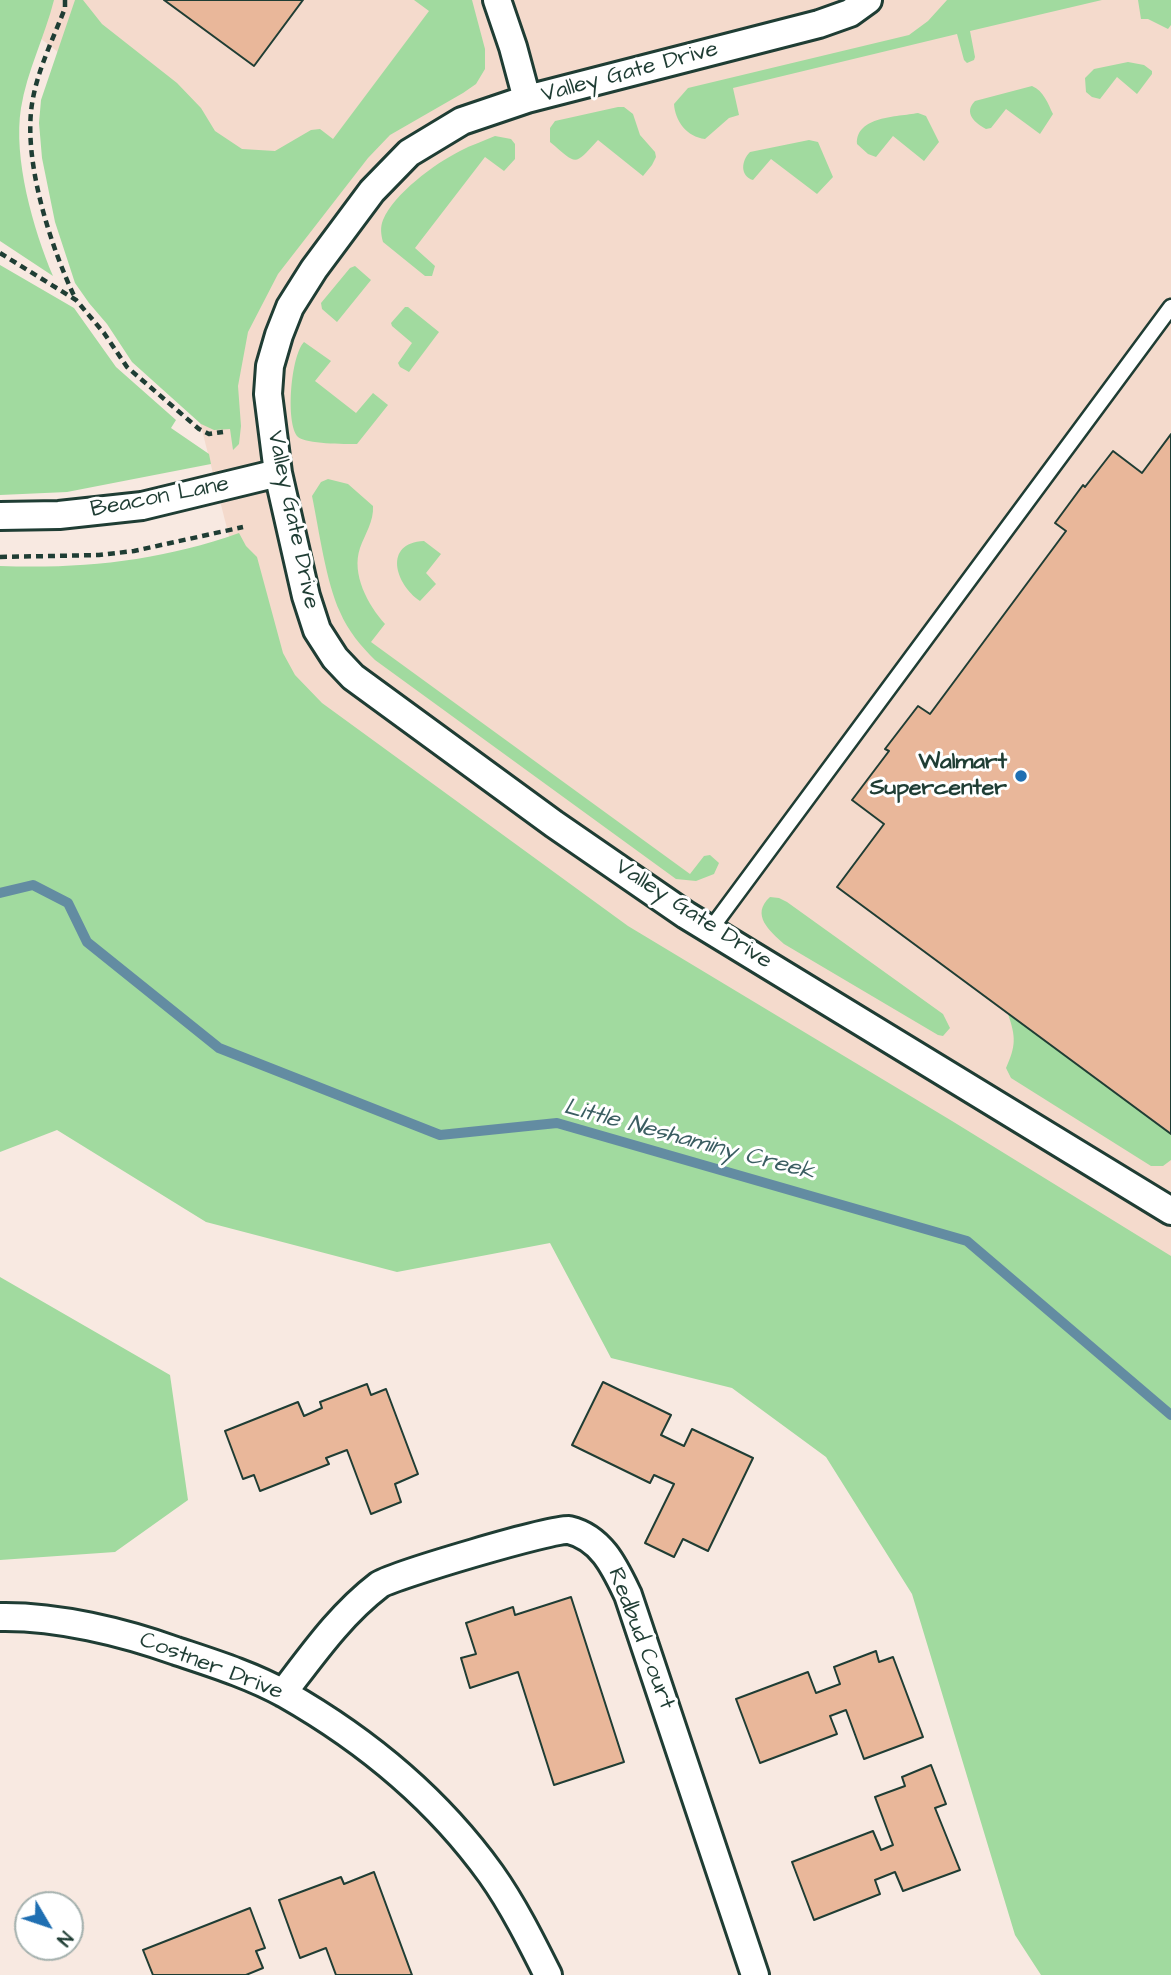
<!DOCTYPE html>
<style>
body{margin:0}
#map{position:relative;width:1171px;height:1975px;overflow:hidden;background:#f8e9e1;font-family:"Architects Daughter",sans-serif}
canvas{display:block}
.north{position:absolute;left:14px;top:1891px;width:70px;height:70px;box-sizing:border-box;background:#fff;border:2px solid #a5b1ae;border-radius:50%;rotate:129deg;font-size:19px;font-weight:700;line-height:28px;text-align:center;color:#1f3d34}
.north::after{content:'';display:block;margin:auto;width:24px;height:32px;background:#1f6fb2;clip-path:polygon(50% 0,100% 100%,50% 72%,0 100%)}
</style>
<div id="map">
<canvas width="1171" height="1975"></canvas>
<div class="north">N</div>
</div>
<script>
const ctx = document.querySelector('canvas').getContext('2d');
ctx.lineJoin = 'round';
function fill(path, color) {
  ctx.fillStyle = color;
  ctx.fill(path, 'evenodd');
}
function stroke(path, color, width, dash) {
  ctx.strokeStyle = color;
  ctx.lineWidth = width;
  ctx.lineCap = dash ? 'butt' : 'round';
  ctx.setLineDash(dash || []);
  ctx.stroke(path);
}
function drawText(font, color, halo, rows, align = 'center') {
  ctx.font = font + ' "Architects Daughter",sans-serif';
  ctx.lineWidth = 6;
  ctx.setLineDash([]);
  ctx.textBaseline = 'middle';
  ctx.strokeStyle = halo;
  ctx.fillStyle = color;
  for (const [text, x, y, turn = 0] of rows) {
    ctx.save();
    ctx.translate(x, y);
    ctx.rotate((+turn || 0) * Math.PI / 180);
    ctx.textAlign = isNaN(turn) ? turn : align;
    if (halo) ctx.strokeText(text, 0, 0);
    ctx.fillText(text, 0, 0);
    ctx.restore();
  }
}
fill(new Path2D(`
 M0 0H1171V1324L288 768 176 328 250 201 0 7Z`), '#f4dacc');
fill(new Path2D(`
 M0 0H54C45 36 27 71 21 108 13 158 33 229 53 276L0 241Z
 M75 0H83L102 24 177 83 201 108 215 131 242 149 275 151 311 130 320 129 333 139 429 11 414 0H472L485 49V69L476 84 463 93 390 135 368 158 278 274 248 332 238 386 241 426 239 444 233 450 230 429 214 430 201 424 132 362 107 324 89 303 75 283 55 222 42 158 39 123 41 100Z
 M947 0H1102L970 31 975 57 974 60 967 63 964 60 957 34 733 88 739 115 729 118 705 139C687 137 675 121 674 104L688 88 909 35 928 21Z
 M1138 0H1171V25L1168 29 1148 19H1141Z
 M1128 62 1144 65 1152 71V74L1137 94 1117 77 1100 99 1092 97 1086 92 1085 78 1094 69Z
 M1032 86C1044 91 1048 104 1053 114L1040 134 1006 109 991 128 986 129C975 123 963 113 975 101Z
 M618 107H624L633 114 640 135 655 152 656 157 652 165 643 176 598 140C573 167 578 165 550 142V128L555 121Z
 M918 113 926 116 939 142 924 161 893 136 876 157 868 154 857 144C856 116 897 117 918 113Z
 M495 136 511 139 515 144V159L504 171 485 157 415 248 435 266 432 276H425L383 242C381 235 380 227 383 220 394 194 434 164 460 151 471 145 484 141 495 136Z
 M809 140 818 142 833 177 817 194 771 159 753 180C740 176 741 161 750 152Z
 M0 265 74 308 116 367 176 420 171 428 209 454 211 464 67 492 0 495Z
 M355 266 371 280 337 322 322 309 321 303 350 268Z
 M405 307H408L439 332 409 372 400 367 398 363 412 343 392 326 391 323Z
 M304 342 331 361 315 381 356 413 373 393 388 405 357 444C345 444 306 444 298 437 285 423 291 355 304 342Z
 M328 479 348 484 373 506C374 521 365 534 360 548 351 574 368 605 385 624L371 642 690 874 704 856 710 855 719 863 714 874 696 881 676 879 375 660C361 646 348 631 340 612 326 582 319 530 312 496L321 482Z
 M239 533 246 546 257 557 283 653 295 675 322 703 628 926 952 1121 1171 1256V1975H1041L1015 1935 912 1594 826 1457 732 1388 611 1358 550 1243 397 1272 206 1222 57 1130 0 1152V566C83 569 160 561 239 533Z
 M424 541 441 554 426 573 436 584 420 601C395 584 383 543 424 541Z
 M770 897 779 898 787 902 943 1014 950 1028 943 1036 938 1035 784 944C770 931 750 915 770 897Z
 M1008 1014 1171 1134V1160L1163 1166H1151L1011 1078 1006 1068C1016 1046 1016 1037 1008 1014Z
 M0 1277 170 1375 188 1500 115 1552 0 1560Z`), '#a1da9f');
stroke(new Path2D(`
 M0 893 33 885 68 903 87 942 219 1048 440 1135 557 1123 967 1241 1171 1415`), '#638ca2', 10);
const building = new Path2D(`
 M164 0H303L254 66Z
 M1171 434V1134L837 887 884 824 852 800 889 751 885 749 918 706 930 714 1066 531 1055 523 1083 485 1085 487 1113 451 1142 473Z
 M603 1382 671 1415 661 1435 684 1446 692 1429 753 1458 708 1551 683 1539 674 1557 645 1543 674 1484 654 1475 650 1483 572 1445Z
 M367 1384 371 1395 386 1389 418 1474 395 1484 401 1502 371 1514 347 1450 326 1458 329 1464 260 1491 254 1475 243 1479 225 1431 298 1402 304 1416 322 1408 320 1402Z
 M571 1597 624 1762 554 1785 518 1672 470 1688 461 1658 476 1654 466 1623 513 1607 515 1615Z
 M876 1651 879 1662 893 1657 923 1737 864 1759 846 1710 830 1716 837 1734 760 1763 736 1699 808 1672 816 1693 840 1684 834 1667Z
 M931 1765 946 1804 935 1808 960 1870 903 1891 895 1872 875 1880 880 1894 814 1920 792 1862 873 1831 881 1850 893 1845 875 1797 905 1786 902 1777Z
 M374 1872 412 1975H336L326 1948 300 1958 279 1900 341 1877 344 1884Z
 M250 1908 265 1948 256 1951 263 1968 246 1975H153L143 1950Z`);
fill(building, '#e9b79a');
stroke(building, '#1f3d34', 2);
const service = new Path2D(`
 M710 930 1171 307`);
const minor = new Path2D(`
 M497 0 513 47 527 99
 M868 0 850 13 819 24 527 99 462 121 409 153 372 191 314 269 290 307 279 335 270 366 268 394 278 473 306 596 317 630 335 658 353 677 554 824 686 915 1171 1211
 M0 516 59 515 142 506 278 473
 M0 1617C57 1616 123 1632 176 1651 212 1663 251 1675 285 1694 364 1739 437 1799 491 1874 513 1905 531 1941 548 1975
 M283 1693C313 1654 340 1615 379 1585 391 1576 557 1527 569 1530 602 1538 615 1568 628 1595L755 1975`);
stroke(service, '#1f3d34', 19);
stroke(minor, '#1f3d34', 32);
stroke(new Path2D(`
 M65 0V8C53 39 37 71 32 104 23 162 51 248 76 300
 M0 253 76 300 104 333 127 367 199 429 209 434 223 432
 M0 557 99 555 134 551 243 527`), '#1f3d34', 4.5, [7, 5]);
stroke(service, '#fff', 14);
stroke(minor, '#fff', 26);
for (const [x, y, r, color] of [
 [1021,776,7,"#1f6fb2"]
]) {
  const dot = new Path2D();
  dot.arc(x, y, r, 0, 2 * Math.PI);
  ctx.fillStyle = color;
  ctx.fill(dot);
  stroke(dot, '#fff', 2.5);
}
drawText('23px', '#1f3d34', '#fff', [
 ["Valley Gate Drive",630,73,-15],
 ["Beacon Lane",160,498,-11],
 ["Valley Gate Drive",292,520,78],
 ["Valley Gate Drive",693,915,33],
 ["Redbud Court",640,1639,69],
 ["Costner Drive",211,1667,21]
]);
drawText('bold 23px', '#1f3d34', '#fff', [
 ["Walmart",1007,763],
 ["Supercenter",1007,789]
], 'right');
drawText('italic 24px', '#3b5e62', '#fff', [
 ["Little Neshaminy Creek",689,1141,15]
]);
</script>
